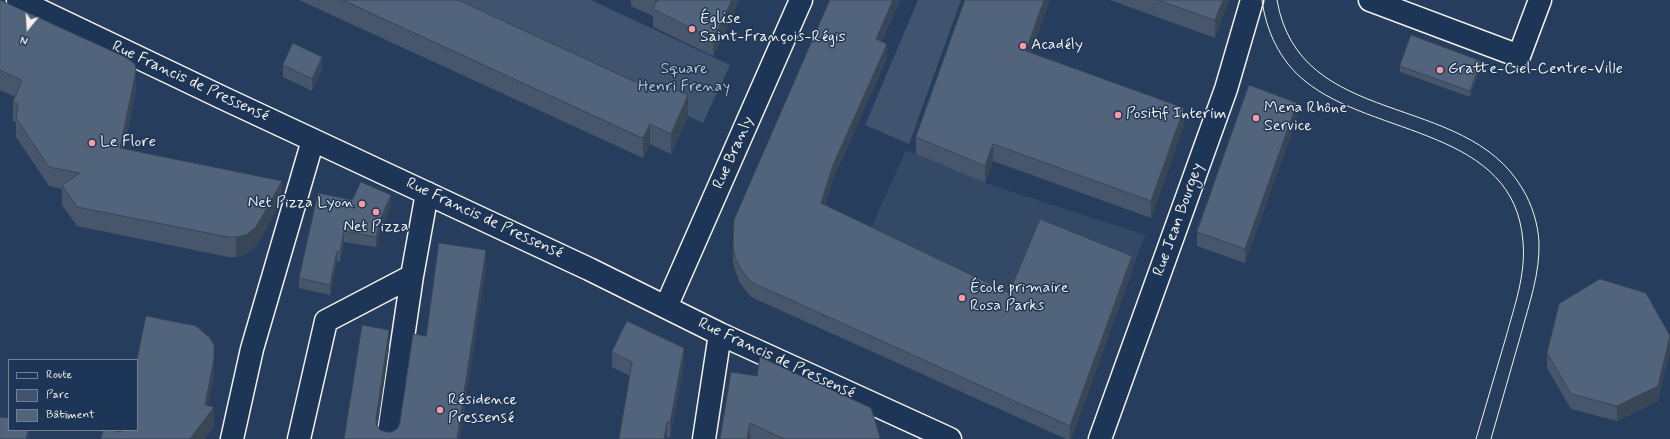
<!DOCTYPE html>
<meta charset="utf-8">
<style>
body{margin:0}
#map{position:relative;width:1670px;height:439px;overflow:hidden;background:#263d5d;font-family:Mynerve,sans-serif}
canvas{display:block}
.legend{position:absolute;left:8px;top:359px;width:130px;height:72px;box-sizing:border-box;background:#1d3557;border:1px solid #738091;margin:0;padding:5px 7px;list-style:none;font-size:12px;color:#f4f1e8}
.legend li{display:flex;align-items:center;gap:8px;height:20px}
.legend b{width:20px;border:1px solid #738091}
.north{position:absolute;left:8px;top:8px;width:40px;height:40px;-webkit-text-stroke:3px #1d3557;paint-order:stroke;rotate:198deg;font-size:11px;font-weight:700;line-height:16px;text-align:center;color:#f4f1e8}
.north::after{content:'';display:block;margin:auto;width:14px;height:18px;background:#f4f1e8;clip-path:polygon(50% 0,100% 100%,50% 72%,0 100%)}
</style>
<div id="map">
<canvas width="1670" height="439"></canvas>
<ul class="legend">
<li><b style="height:5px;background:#1d3557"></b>Route</li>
<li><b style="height:11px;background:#40546f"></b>Parc</li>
<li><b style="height:11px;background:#52647b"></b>Bâtiment</li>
</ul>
<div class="north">N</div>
</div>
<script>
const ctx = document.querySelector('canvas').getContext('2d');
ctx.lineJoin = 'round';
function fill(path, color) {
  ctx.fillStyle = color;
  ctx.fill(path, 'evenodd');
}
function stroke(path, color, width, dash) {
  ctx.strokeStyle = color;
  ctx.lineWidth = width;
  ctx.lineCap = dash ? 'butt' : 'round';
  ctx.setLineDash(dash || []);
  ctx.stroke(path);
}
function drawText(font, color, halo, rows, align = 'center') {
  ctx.font = font + ' Mynerve,sans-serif';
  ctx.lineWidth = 3;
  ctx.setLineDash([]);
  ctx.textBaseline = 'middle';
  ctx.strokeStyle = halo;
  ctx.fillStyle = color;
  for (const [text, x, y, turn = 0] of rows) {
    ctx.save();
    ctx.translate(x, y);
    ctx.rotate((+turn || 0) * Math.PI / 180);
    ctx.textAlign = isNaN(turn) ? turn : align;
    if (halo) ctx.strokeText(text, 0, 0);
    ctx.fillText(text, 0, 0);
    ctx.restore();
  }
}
fill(new Path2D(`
 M906 150 985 183 1145 235 1071 439H1066L866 239Z`), '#334966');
fill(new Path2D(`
 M442 0H591L730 65 703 123Z
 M918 0H961L909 144 865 125Z`), '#40546f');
const minor = new Path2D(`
 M18 0 223 98 589 269 720 334 950 439
 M1370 0 1519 56 1540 0
 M666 307 801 0
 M232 439 252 349 313 140
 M299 439 326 321 412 276 427 193
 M388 439 412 276
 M704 439 720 334
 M1100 439 1226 89 1252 0`);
stroke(minor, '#f4f1e8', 25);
stroke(minor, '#1d3557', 22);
stroke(new Path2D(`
 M1262 0C1266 31 1280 61 1305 81 1373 137 1515 128 1523 242 1526 275 1514 307 1506 337 1496 371 1486 405 1476 439
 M1277 0C1299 130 1464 90 1522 188 1532 204 1538 224 1539 242 1540 274 1529 304 1521 334 1511 369 1501 404 1491 439`), '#f4f1e8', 1);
fill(new Path2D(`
 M0 0 136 90 124 149 282 201 256 246 246 254 236 257H228L77 226 62 205V189L49 186 16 137V122L13 121V102L15 97 0 90Z
 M299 0H458L688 116 671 154 650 144 643 158Z
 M631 0H740L713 56 653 27V16L631 6Z
 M900 0 882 41 887 58 833 179 825 205 1009 293 1132 271 1071 439H1066L751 297 740 283 736 273 733 262V248Z
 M1110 0H1229L1215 38Z
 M1031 53 1184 125 1151 218 993 161 985 183 916 154V137Z
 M283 65 322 68 312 91 283 77Z
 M1400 66 1481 67 1470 97 1400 72Z
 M1297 118 1245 263 1197 246V232Z
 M352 200 391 206 381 228 376 247 344 242 340 262 337 261 330 295 299 288V278Z
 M612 352 684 363 670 438 667 437 630 376 612 367Z
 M1547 353 1658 401 1617 421 1571 409 1547 368Z
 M731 372 880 439H720Z`), '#47566a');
fill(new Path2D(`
 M732 0H740L713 56V39Z
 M893 0H900L876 54V39Z
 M1044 0H1050L1026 69V51Z
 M1223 0H1229L1215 38V20Z
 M887 44V58L833 179 821 217V203L833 165Z
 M322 57V68L312 91V79Z
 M1481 61V67L1470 97V91Z
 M136 71V90L120 168V148Z
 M688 95V116L671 154V134Z
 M1297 103V118L1245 263V249Z
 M1184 108V125L1151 218V201Z
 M650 124V144L643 158V138Z
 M993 144V161L985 183V166Z
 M282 181V201L256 246 246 254 236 257V237Z
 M391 195V206L381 228 376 247V237L381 218Z
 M344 231V242L340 262V252Z
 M486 250V269L460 439H457Z
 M337 251V261L330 295V285Z
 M1132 256V271L1071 439H1070V426Z
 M389 330V349L376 438V419Z
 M1670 338V353L1658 401 1617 421V406Z
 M684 348V363L670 438V423Z
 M214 358V377L206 417 214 407V427L205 439H190L205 405Z
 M667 422V437L666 439H664Z
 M750 423V439H747Z
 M28 430H30L28 439H26Z`), '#394656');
const building = new Path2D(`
 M0 0 127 58 135 64 136 71 120 148 282 181 256 227 246 235 236 237H228L77 207 62 185 80 173 49 167 16 118 18 104 13 102 22 80 0 70Z
 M343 0H458L659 93 663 84 688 95 671 134 650 124 643 138Z
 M655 0H732L713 39 653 9 657 1Z
 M830 0H893L876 39 887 44 833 165 821 203 1009 293 1040 219 1132 256 1070 426 751 282 740 268 736 259 733 248 734 220Z
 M965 0H1044L1026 51 1184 108 1151 201 993 144 985 166 916 137Z
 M1158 0H1223L1215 20Z
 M1411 35 1481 61 1470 91 1400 66Z
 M293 43 322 57 312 79 283 65Z
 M1249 85 1297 103 1245 249 1197 232Z
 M361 182 391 195 381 218 376 237 344 231 340 252 337 251 330 285 299 278 318 193 352 200Z
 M439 243 486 250 457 439H344L362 325 389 330 376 419V424L380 430 386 432H392L398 428 400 422 413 334 426 336Z
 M1600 279 1646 293 1670 336 1658 386 1617 406 1571 394 1547 353 1559 304Z
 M146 316 196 326 210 338 214 345V358L205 405 214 407 190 439H101L103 430H111L121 432V430H137V360Z
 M627 321 684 348 670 423 667 422 664 439H619L632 362 612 352Z
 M760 357 871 408 880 437 879 439H784L750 423 747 439H720L731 372 757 376Z
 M0 417 9 418V430H28L26 439H0Z`);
fill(building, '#52647b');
stroke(building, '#394656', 1);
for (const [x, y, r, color] of [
 [692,29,4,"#ff9aa2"],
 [1023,46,4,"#ff9aa2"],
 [1440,70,4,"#ff9aa2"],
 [1118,115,4,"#ff9aa2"],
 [1256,118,4,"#ff9aa2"],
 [92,143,4,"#ff9aa2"],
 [362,204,4,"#ff9aa2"],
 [376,212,4,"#ff9aa2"],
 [962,298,4,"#ff9aa2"],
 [440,410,4,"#ff9aa2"]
]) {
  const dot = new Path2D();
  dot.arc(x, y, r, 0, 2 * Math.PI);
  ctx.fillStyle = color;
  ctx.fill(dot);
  stroke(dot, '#1d3557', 1.5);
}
drawText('16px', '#f4f1e8', '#1d3557', [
 ["Église",700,20],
 ["Saint-François-Régis",700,38],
 ["Acadély",1031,46],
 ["Gratte-Ciel-Centre-Ville",1448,70],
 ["Mena Rhône",1264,109],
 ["Service",1264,127],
 ["Positif Interim",1126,115],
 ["Le Flore",100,143],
 ["Net Pizza Lyon",354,204,"right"],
 ["Net Pizza",376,228,"center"],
 ["École primaire",970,289],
 ["Rosa Parks",970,307],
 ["Résidence",448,401],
 ["Pressensé",448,419]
], 'left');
drawText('16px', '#bec2c4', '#1d3557', [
 ["Square",684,70],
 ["Henri Frenay",684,88]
]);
drawText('16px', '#f4f1e8', '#1d3557', [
 ["Rue Francis de Pressensé",190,82,25],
 ["Rue Branly",734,153,-66],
 ["Rue Francis de Pressensé",484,219,25],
 ["Rue Jean Bourgey",1179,220,-70],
 ["Rue Francis de Pressensé",776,359,25]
]);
</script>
